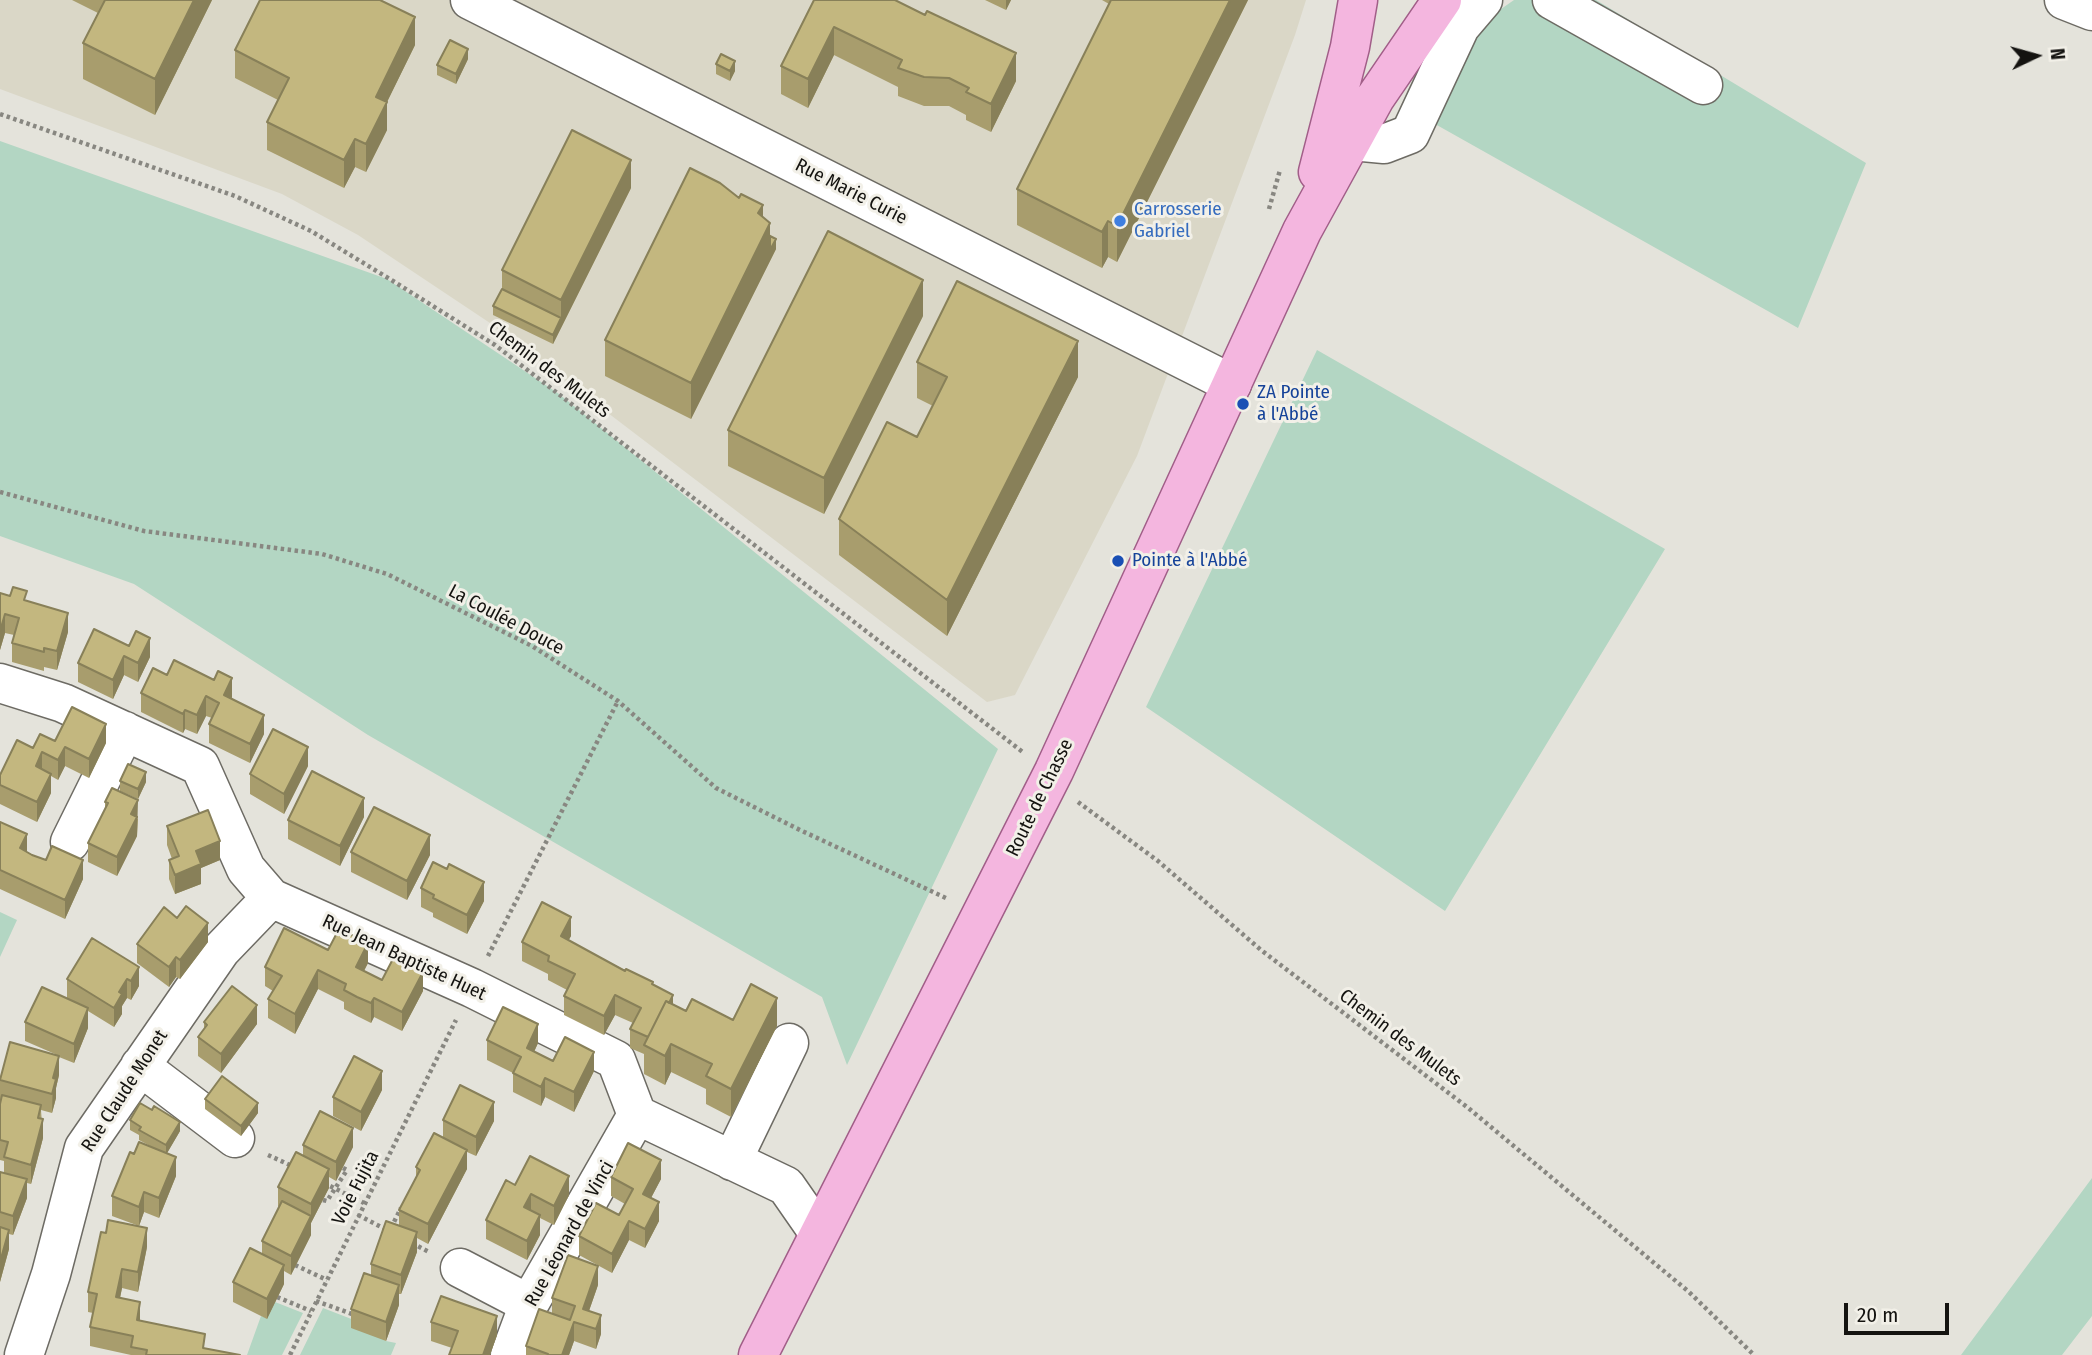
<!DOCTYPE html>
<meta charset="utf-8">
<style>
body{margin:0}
#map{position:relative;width:2092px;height:1355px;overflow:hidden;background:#e4e3db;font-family:"Fira Sans Condensed",sans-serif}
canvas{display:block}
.north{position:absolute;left:2001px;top:21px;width:70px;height:70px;-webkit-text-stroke:5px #f2f0e8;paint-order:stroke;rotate:85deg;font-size:19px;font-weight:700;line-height:28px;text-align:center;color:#141310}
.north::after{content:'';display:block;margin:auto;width:24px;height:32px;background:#141310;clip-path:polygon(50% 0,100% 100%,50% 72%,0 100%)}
.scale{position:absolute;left:1844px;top:1303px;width:105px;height:32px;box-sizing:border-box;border:4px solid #141310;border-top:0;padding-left:9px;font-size:21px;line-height:24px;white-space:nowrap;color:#141310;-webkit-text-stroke:5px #f2f0e8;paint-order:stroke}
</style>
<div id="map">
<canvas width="2092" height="1355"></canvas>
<div class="north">N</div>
<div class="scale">20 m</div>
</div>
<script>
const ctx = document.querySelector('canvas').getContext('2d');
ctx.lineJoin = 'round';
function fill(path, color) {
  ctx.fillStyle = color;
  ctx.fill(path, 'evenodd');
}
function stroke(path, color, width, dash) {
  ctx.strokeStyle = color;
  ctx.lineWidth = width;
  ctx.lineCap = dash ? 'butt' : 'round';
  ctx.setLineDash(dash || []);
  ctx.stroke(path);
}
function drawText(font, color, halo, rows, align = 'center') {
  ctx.font = font + ' "Fira Sans Condensed",sans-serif';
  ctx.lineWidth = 6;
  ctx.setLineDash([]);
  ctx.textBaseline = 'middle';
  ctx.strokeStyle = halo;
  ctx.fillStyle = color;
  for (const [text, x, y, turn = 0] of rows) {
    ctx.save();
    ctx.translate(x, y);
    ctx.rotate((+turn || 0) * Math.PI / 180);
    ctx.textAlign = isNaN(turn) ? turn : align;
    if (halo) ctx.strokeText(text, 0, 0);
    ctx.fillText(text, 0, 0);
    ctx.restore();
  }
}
fill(new Path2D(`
 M0 0H1306L1295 35 1137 456 1015 695 987 702 490 323 358 235 282 194 0 89Z`), '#dad7c7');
fill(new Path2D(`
 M1514 0H1596L1866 163 1798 328 1435 124 1481 23Z
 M0 141 387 279 559 394 998 749 847 1065 822 997 368 735 134 584 0 536Z
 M1317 350 1665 549 1445 911 1146 707Z
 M0 912 17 920 0 957Z
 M2092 1178V1316L2062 1355H1961Z
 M275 1302 303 1313 282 1355H247L261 1316 267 1318Z
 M323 1308 354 1320 386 1341 396 1343 391 1355H300Z`), '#b3d6c3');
const minor = new Path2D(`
 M470 0 1232 384
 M1552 0 1703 85
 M2064 0 2092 11
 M1352 141 1384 144 1410 134 1460 27 1483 0
 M0 683 63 703 200 766 246 869 271 898 472 988 616 1060 637 1115 786 1186 818 1232
 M70 842 125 731
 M140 1066 235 1138
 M732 1161 789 1043
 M460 1268 529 1304
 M24 1355 51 1274 84 1148 221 950 271 898
 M510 1355 529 1304 637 1115`);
const major = new Path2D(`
 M1318 172 1350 47 1358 0
 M758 1355 1054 771 1302 231 1375 98 1442 0`);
stroke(minor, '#6d6b64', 41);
stroke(major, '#a15e88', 41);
stroke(new Path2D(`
 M0 114 235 196 311 231 393 281 495 345 1024 753
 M1269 209 1280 170
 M0 492 144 531 322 554 387 574 532 646 618 701 716 788 800 830 946 898
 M1078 802 1158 861 1261 950 1467 1107 1689 1292 1754 1355
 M488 956 618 701
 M268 1155 292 1166
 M324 1183 364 1203
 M323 1200 327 1201 347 1170 343 1168
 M358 1215 389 1231
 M391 1228 401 1208
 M412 1243 429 1252
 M295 1265 327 1280
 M277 1297 311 1311
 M316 1301 355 1315
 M290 1355 456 1020`), '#888781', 4.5, [3.5, 3.5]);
stroke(minor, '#fff', 38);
stroke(major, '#f4b6df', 38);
fill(new Path2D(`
 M72 0H212L155 115 83 79V43L98 13Z
 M814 0 1016 81 991 132 966 120V115L949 106H924L898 96V87L834 55 808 108 781 94V66Z
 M985 0H1011L1006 10Z
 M1102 0H1248L1117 262 1108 257 1102 268 1017 225V189L1109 4Z
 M415 45 387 102V130L366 172 355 167 344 188 267 150V122L278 100 235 78V50Z
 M468 59 456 84 437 75V65Z
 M716 64 735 71 730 81 716 74Z
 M631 188 553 344 493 315V306L502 289V270Z
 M763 217 776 249 691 419 605 376V340Z
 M923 316 824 514 728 466V430Z
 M917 362 1078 377 947 636 839 555V519L917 437 933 406 917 398Z
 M0 593 27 601 68 632 57 670 44 667V671L12 662V643L14 635 5 633 0 650Z
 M94 629 150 657 138 682 124 675 113 699 78 682V663Z
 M167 675 232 697 231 699 264 734 250 763 209 743V724L212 718 206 716 197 734 185 729 183 733 141 712V693Z
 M55 741 106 743 89 778 65 766 58 780 51 776V793L37 822 0 804V775L33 748Z
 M308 766 284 814 250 794V774Z
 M120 781 146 782 138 799 120 791Z
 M105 802 138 819 137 836 117 876 88 862V843L105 809Z
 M364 817 340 866 288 839V820Z
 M0 822 27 852 83 879 65 919 0 889Z
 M167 826 220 860 201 868V884L175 894 169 879V860L172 859 167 845Z
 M351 852 430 855 407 900 351 872Z
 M421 888 484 901 467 934 433 917V913L421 907Z
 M571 936 568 940 653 985 673 1005 686 1011 733 1020 777 1026 731 1117 706 1104V1089L671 1072 665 1085 644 1074V1054L630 1048V1029L633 1023 615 1015 604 1035 564 1015V996L567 990 548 980V974L522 961V942Z
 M92 938 139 986 131 1000 127 998 122 1006V1014L114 1027 88 1011V1028L74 1063 59 1057V1075L56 1088V1098L52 1113 41 1110 43 1138 31 1184 27 1183V1198L13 1235 9 1234V1249L0 1282V1172L4 1173V1161L0 1160V1104L1 1100 0 1099V1079L55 1054 25 1041V1022L67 999V979Z
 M208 942 180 979 176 977 169 987 137 963V944Z
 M328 950 368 963 364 971 382 980 423 991 402 1031 374 1017 371 1023 357 1016 344 1009V1002L318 989 295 1034 268 1018V999L273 991 265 986V967Z
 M204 1022 257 1024 221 1073 198 1056V1037L204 1029Z
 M487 1040 538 1043 534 1052 553 1061 594 1071 574 1112 545 1097 541 1106 513 1092V1073L487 1060Z
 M382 1090 361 1131 333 1116V1097Z
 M205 1099 258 1113 241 1136 205 1109Z
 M130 1120 180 1131 167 1153 176 1176 159 1218 144 1212 139 1226 112 1216V1196L134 1154 152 1147 139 1140V1135L130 1130Z
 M443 1120 494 1121 476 1156 467 1152V1169L428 1244 417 1238V1252L401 1294H399V1305L386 1341 351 1328V1309L371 1275V1264L399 1226V1210L416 1178V1167L443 1137Z
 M303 1145 353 1147 336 1181 329 1177V1188L311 1223V1235L291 1275 284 1271V1284L267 1319 233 1302V1282L262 1253V1241L279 1207 278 1206V1187L303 1156Z
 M611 1177 661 1179 651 1198 659 1221 645 1248 629 1240 612 1273 579 1255V1236L619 1215 625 1204 611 1196Z
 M515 1185 569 1195 554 1225 540 1218V1235L527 1260 486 1239V1220Z
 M147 1247 138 1292 122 1288 120 1298 140 1320 205 1348 240 1355H131L90 1346V1327L93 1313 88 1312V1292Z
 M598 1285 589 1311 601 1334 596 1349 574 1341 569 1355H526V1346L552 1314V1298Z
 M431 1322 497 1335 490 1355H449L452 1348 431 1341Z`), '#a89d6d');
fill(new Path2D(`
 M194 0H212L155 115V79Z
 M1006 0H1011L1006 10Z
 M1230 0H1248L1117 262V226Z
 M415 17V45L387 102V130L366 172V144L376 97Z
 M834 27V55L808 108V79Z
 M468 49V59L456 84V74Z
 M1016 53V81L991 132V104Z
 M735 61V71L730 81V71Z
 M355 139V167L344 188V160Z
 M631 160V188L561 328V300Z
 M763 205V238L770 223V250L776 239V249L691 419V383L758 213Z
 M1108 221V257L1102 268V232Z
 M923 280V316L824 514V478Z
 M561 318V328L553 344V335Z
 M1078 341V377L947 636V600Z
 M68 613V632L57 670V651Z
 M5 614V633L0 650V631Z
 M150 638V657L138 682V663Z
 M124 656V675L113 699V680Z
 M232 678V697L224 715V695Z
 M206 696V716L197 734V715Z
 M185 710V729L183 733V714Z
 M264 715V734L250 763V744Z
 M106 724V743L89 778V759Z
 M65 747V766L58 780V760Z
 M308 747V766L284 814V794Z
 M42 752V772L36 766Z
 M146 772V782L138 799V789Z
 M51 774V793L37 822V802Z
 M364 798V817L340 866V846Z
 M138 800 137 836 117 876V857L131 814Z
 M27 834V853L20 848Z
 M430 835V855L407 900V881Z
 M220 841V860L201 868V884L175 894V875L196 851Z
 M83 860V879L65 919V900Z
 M484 882V901L467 934V915Z
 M571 917V936L561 955V936Z
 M208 923V942L180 979V960Z
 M368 943V963L356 986V967Z
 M176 957V977L169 987V967Z
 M139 967V986L131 1000V981Z
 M318 970V989L295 1034V1014Z
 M423 972V991L402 1031V1012Z
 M127 979V998L122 1006V1014L114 1027V1008L119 992Z
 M615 995V1015L604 1035V1016Z
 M673 995V1014L651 1039Z
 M374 998V1017L371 1023V1003Z
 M777 998V1026L731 1117V1089Z
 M257 1005V1024L221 1073V1054Z
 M88 1008V1028L74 1063V1044Z
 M538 1024V1043L527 1067V1048Z
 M671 1044V1072L665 1085V1056Z
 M594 1052V1071L574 1112V1092Z
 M59 1056V1075L56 1088V1098L52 1113 53 1078Z
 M382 1071V1090L361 1131V1112Z
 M545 1078V1097L541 1106V1087Z
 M494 1102V1121L476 1156V1137Z
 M258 1103V1113L241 1136V1126Z
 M43 1119V1138L31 1184V1165Z
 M180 1122V1131L166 1155V1145Z
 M353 1128V1147L336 1181V1162Z
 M467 1150V1169L428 1244V1224Z
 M176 1157V1176L159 1218V1198Z
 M661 1160V1179L643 1213V1194Z
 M329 1169V1188L311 1223V1204Z
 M569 1176V1195L554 1225V1206Z
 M27 1179V1198L13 1235V1216Z
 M144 1192V1212L139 1226V1207Z
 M531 1194V1213L524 1207Z
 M659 1202V1221L645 1248V1229Z
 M540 1215V1235L527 1260V1241Z
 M311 1216V1235L291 1275V1256Z
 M629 1221V1240L612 1273V1254Z
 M147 1228V1247L138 1292V1272Z
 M9 1230V1249L0 1282V1262Z
 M417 1232V1252L401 1294V1275Z
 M284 1265V1284L267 1319V1299Z
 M598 1266V1285L584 1325 583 1309Z
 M122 1269V1288L116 1317V1297Z
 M399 1285V1305L386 1341V1322Z
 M140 1302V1321L137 1320Z
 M601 1315V1334L596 1349V1329Z
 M497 1316V1335L490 1355H483Z
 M574 1322V1341L569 1355H562Z`), '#888059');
const building = new Path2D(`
 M105 0H194L155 79 83 43Z
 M260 0H380L415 17 376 97 387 102 366 144 355 139 344 160 267 122 289 78 235 50Z
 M814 0H895L925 15 927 11 1016 53 991 104 966 92 969 88 949 78 924 77 898 68 902 60 834 27 808 79 781 66Z
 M1111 0H1230L1117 226 1108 221 1102 232 1017 189Z
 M450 40 468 49 456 74 437 65Z
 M721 54 735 61 730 71 716 64Z
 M572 130 631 160 561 300 502 270Z
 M690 168 720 183 739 198 741 194 763 205 758 213 770 223 691 383 605 340Z
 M828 231 923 280 824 478 728 430Z
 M770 236 776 239 770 250Z
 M957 281 1078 341 947 600 839 519 887 422 917 437 947 377 917 362Z
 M502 289 561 318 553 335 493 306Z
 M13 587 27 591 24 600 68 613 57 651 44 648V652L12 643 19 618 5 614 0 631V593L10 596Z
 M94 629 129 646 136 631 150 638 138 663 124 656 113 680 78 663Z
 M174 660 214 680 218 671 232 678 224 695 264 715 250 744 209 724 219 703 206 696 197 715 185 710 183 714 141 693 153 668 167 675Z
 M72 707 106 724 89 759 65 747 58 760 42 752 36 766 51 774 37 802 0 785V775L17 740 33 748 40 734 55 741Z
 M273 729 308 747 284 794 250 774Z
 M128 764 146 772 138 789 120 781Z
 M312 771 364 798 340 846 288 820Z
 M112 788 138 800 131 814 137 817 117 857 88 843 108 803 105 802Z
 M374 807 430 835 407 881 351 852Z
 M208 810 220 841 196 851 201 864 175 875 169 860 179 856 167 826Z
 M0 822 27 834 20 848 32 855 46 860 52 846 83 860 65 900 0 870Z
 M433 862 447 869 449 864 484 882 467 915 433 898 434 895 421 888Z
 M542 902 571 917 561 936 625 971 626 969 653 982 652 984 673 995 669 1003 666 1001 648 1037 630 1029 641 1008 615 995 604 1016 564 996 575 974 548 961 549 956 522 942Z
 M186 906 208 923 180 960 176 957 169 967 137 944 164 907 177 918Z
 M284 928 328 950 339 929 368 943 356 967 382 980 394 957 423 972 402 1012 374 998 371 1003 357 997 344 990 346 984 318 970 295 1014 268 999 282 976 265 967Z
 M92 938 139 967 131 981 127 979 119 992 122 994 114 1008 67 979Z
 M751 984 777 998 731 1089 706 1076 712 1064 671 1044 665 1056 644 1045 666 1001 686 1011 692 999 733 1020Z
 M232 986 257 1005 221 1054 198 1037 207 1025 204 1022Z
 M42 987 88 1008 74 1044 25 1022Z
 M503 1007 538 1024 527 1048 553 1061 565 1037 594 1052 574 1092 545 1078 541 1087 513 1073 521 1057 487 1040Z
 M10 1042 59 1056 53 1078 56 1079 52 1094 0 1080Z
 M354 1056 382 1071 361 1112 333 1097Z
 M222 1076 258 1103 241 1126 205 1099Z
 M460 1085 494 1102 476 1137 443 1120Z
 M2 1095 41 1105 38 1118 43 1119 31 1165 4 1157 8 1142 0 1140V1104Z
 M140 1103 152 1110 154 1106 180 1122 166 1145 139 1130 141 1127 130 1120Z
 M320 1111 353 1128 336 1162 303 1145Z
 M434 1133 467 1150 428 1224 399 1210 420 1170 416 1167Z
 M139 1142 176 1157 159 1198 144 1192 139 1207 112 1196 130 1152 134 1154Z
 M628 1143 661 1160 643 1194 659 1202 645 1229 629 1221 612 1254 579 1236 596 1203 619 1215 633 1189 611 1177Z
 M296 1152 329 1169 311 1204 278 1187Z
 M530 1156 569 1176 554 1206 531 1194 524 1207 540 1215 527 1241 486 1220 506 1180 515 1185Z
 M0 1172 27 1179 13 1216 0 1212Z
 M282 1201 311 1216 291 1256 262 1241Z
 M108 1220 147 1228 138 1272 122 1269 116 1297 140 1302 137 1320 205 1334 203 1348 240 1355H146L147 1350 131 1347 133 1336 90 1327 97 1294 88 1292 101 1232 106 1233Z
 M386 1221 417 1232 401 1275 371 1264Z
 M0 1227 9 1230 0 1262Z
 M250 1248 284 1265 267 1299 233 1282Z
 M568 1255 598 1266 583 1309 601 1315 596 1329 574 1322 562 1355H548V1354L526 1346 539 1309 570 1320 575 1306 552 1298Z
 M364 1273 399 1285 386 1322 351 1309Z
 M441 1296 497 1316 483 1355H449L458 1331 431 1322Z`);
fill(building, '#c3b77f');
stroke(building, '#888059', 2);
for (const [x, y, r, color] of [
 [1120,221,7,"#3f7fe0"],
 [1243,404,7,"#1a4fb4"],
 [1118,561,7,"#1a4fb4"]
]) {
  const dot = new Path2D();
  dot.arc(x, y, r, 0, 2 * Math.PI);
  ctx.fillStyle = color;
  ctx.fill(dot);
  stroke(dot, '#f2f0e8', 2.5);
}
drawText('19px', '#141310', '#f2f0e8', [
 ["Rue Marie Curie",851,192,27],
 ["Chemin des Mulets",549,370,37],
 ["La Coulée Douce",506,620,28],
 ["Route de Chasse",1040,798,-64],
 ["Rue Jean Baptiste Huet",404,958,25],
 ["Chemin des Mulets",1400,1038,37],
 ["Rue Claude Monet",125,1091,-57],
 ["Voie Fujita",356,1188,-63],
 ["Rue Léonard de Vinci",570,1234,-61]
]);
drawText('19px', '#366cbe', '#f2f0e8', [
 ["Carrosserie",1134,210],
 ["Gabriel",1134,232]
], 'left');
drawText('19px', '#164399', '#f2f0e8', [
 ["ZA Pointe",1257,393],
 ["à l'Abbé",1257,415],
 ["Pointe à l'Abbé",1132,561]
], 'left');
</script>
